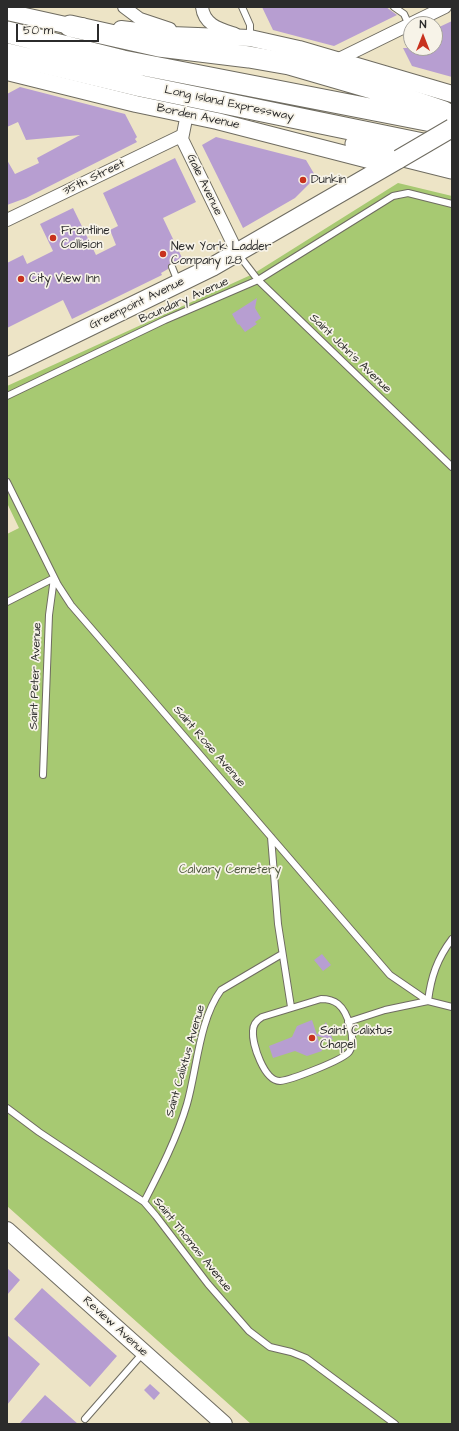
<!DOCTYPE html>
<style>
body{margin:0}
#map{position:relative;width:459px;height:1431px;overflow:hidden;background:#ede4c6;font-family:"Architects Daughter",sans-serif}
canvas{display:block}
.frame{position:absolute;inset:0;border:8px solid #2b2b2b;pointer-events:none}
.north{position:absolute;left:403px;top:16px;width:40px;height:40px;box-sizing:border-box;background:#f7f3e8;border:1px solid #a5a39c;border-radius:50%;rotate:0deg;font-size:11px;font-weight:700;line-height:16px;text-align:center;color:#2b2b2b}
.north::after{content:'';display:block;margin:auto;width:14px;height:18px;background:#c8321e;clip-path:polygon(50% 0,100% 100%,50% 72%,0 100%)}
.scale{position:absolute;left:16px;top:24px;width:83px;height:18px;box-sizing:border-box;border:2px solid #2b2b2b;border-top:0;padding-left:5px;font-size:12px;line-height:14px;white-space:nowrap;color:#2b2b2b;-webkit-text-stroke:3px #f7f3e8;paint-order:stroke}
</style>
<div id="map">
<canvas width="459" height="1431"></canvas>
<div class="frame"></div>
<div class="north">N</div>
<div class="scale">50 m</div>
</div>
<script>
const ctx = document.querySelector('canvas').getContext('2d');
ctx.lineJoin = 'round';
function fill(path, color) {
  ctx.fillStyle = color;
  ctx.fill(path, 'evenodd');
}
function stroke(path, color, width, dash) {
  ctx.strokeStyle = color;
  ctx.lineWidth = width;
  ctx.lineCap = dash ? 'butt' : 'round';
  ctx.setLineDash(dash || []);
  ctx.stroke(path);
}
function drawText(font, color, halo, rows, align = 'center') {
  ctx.font = font + ' "Architects Daughter",sans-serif';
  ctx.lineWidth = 3.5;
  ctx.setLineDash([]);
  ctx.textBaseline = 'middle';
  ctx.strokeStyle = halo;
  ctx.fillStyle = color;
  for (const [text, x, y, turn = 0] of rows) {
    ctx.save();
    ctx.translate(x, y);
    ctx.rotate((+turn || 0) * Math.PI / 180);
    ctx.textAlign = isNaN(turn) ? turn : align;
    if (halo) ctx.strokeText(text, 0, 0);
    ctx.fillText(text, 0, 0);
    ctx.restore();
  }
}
fill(new Path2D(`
 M398 183 452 196V1424H251L7 1206V534L19 528 7 503V386L253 274Z`), '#a7c972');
fill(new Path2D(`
 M262 7H386L397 15 334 46 273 30Z
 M452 21V77L412 66 403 48H435V29Z
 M20 87 125 114 137 137 135 139 137 142 26 198 7 205V160L15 174 39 163 37 158 80 135 26 140 18 122 7 127V94Z
 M216 137 306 160 316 177 295 198 243 228 202 145Z
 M175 158 196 202 163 218 184 262 176 265 173 263H170L168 269 161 273 162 275 72 319 63 300 7 328V263L23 255 27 264 53 251 40 224 73 208 96 255 116 245 110 230 118 226 103 193Z
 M257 298 255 308 261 318 255 322 257 324 245 332 239 324 238 325 232 314Z
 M322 954 331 965 323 971 314 960Z
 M312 1020 317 1035 326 1022 333 1040 317 1036 322 1051 307 1056 295 1051 273 1058 269 1046 292 1037 297 1026Z
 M7 1268 20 1280 7 1295Z
 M42 1288 117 1356 90 1387 14 1319Z
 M7 1335 40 1364 7 1405Z
 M150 1384 160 1393 154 1400 144 1390Z
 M45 1395 78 1424H19Z`), '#b79ed1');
const service = new Path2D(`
 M242 7 250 25V37
 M394 7 404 14 409 25
 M238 254 258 280 452 467
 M172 267 178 282
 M7 396 165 320 258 280 393 196 408 193 452 204
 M7 482 58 585 71 605 390 975 428 1001
 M7 602 54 578
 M43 775 49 615 54 578
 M271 837 278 924 291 1007
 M321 999C327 999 333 1000 338 1004 348 1012 357 1041 349 1052 343 1060 291 1080 280 1081 264 1081 252 1044 253 1031 253 1024 257 1020 262 1017Z
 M428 1001C431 977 437 959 452 939
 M348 1022 385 1010 428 1001 452 1007
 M7 1108 39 1132 144 1202 156 1216 208 1284 249 1331 270 1347 291 1352 306 1358 395 1424
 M144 1202C160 1171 177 1138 187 1104 197 1069 199 1020 221 990L282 954
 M85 1419 143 1353`);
const minor = new Path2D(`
 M124 7 140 19 170 29
 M202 7C204 25 220 29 235 34
 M337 60 445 7
 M187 114 182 139 238 254
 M7 220 181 136`);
const secondary = new Path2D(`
 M7 12 70 26H82
 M121 29 171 35 250 38 299 49 452 94
 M7 72 136 104 217 121 388 165
 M7 1230 224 1424`);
const primary = new Path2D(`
 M7 367 212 267 399 159`);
const motorway = new Path2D(`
 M70 26 159 46 249 57 289 64 389 93 444 112
 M7 32 123 61 452 125
 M7 54 141 86 452 150
 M356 144 452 168`);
stroke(service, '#6f6c61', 8);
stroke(minor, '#6f6c61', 14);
stroke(secondary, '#6f6c61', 18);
stroke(primary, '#6f6c61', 20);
stroke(motorway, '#6f6c61', 23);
stroke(service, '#fff', 6);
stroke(minor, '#fff', 12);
stroke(secondary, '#fff', 16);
stroke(primary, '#fff', 18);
stroke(motorway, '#fff', 21);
const primaryBridge = new Path2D(`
 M399 159 452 128`);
stroke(primaryBridge, '#6f6c61', 20, []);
stroke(primaryBridge, '#fff', 18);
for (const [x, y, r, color] of [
 [303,180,4,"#c8321e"],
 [53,238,4,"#c8321e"],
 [163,254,4,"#c8321e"],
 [21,279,4,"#c8321e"],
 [312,1038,4,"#c8321e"]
]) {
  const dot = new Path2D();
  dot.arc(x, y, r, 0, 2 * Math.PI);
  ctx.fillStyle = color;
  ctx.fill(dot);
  stroke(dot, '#f7f3e8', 1.5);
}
drawText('12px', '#2b2b2b', '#f7f3e8', [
 ["Long Island Expressway",229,104,12],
 ["Borden Avenue",198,117,12],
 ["35th Street",94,178,-26],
 ["Gale Avenue",204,185,64],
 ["Boundary Avenue",184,301,-24],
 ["Greenpoint Avenue",137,304,-26],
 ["Saint John's Avenue",350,354,44],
 ["Saint Peter Avenue",36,676,-88],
 ["Saint Rose Avenue",209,747,49],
 ["Saint Calixtus Avenue",186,1061,-74],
 ["Saint Thomas Avenue",192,1245,51],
 ["Review Avenue",115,1327,42]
]);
drawText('12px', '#2b2b2b', '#f7f3e8', [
 ["Dunkin",311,180],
 ["Frontline",61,231],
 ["Collision",61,245],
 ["New York Ladder",171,247],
 ["Company 128",171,261],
 ["City View Inn",29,279],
 ["Saint Calixtus",320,1031],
 ["Chapel",320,1045]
], 'left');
drawText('12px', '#505a40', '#f7f3e8', [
 ["Calvary Cemetery",230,870]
]);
</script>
